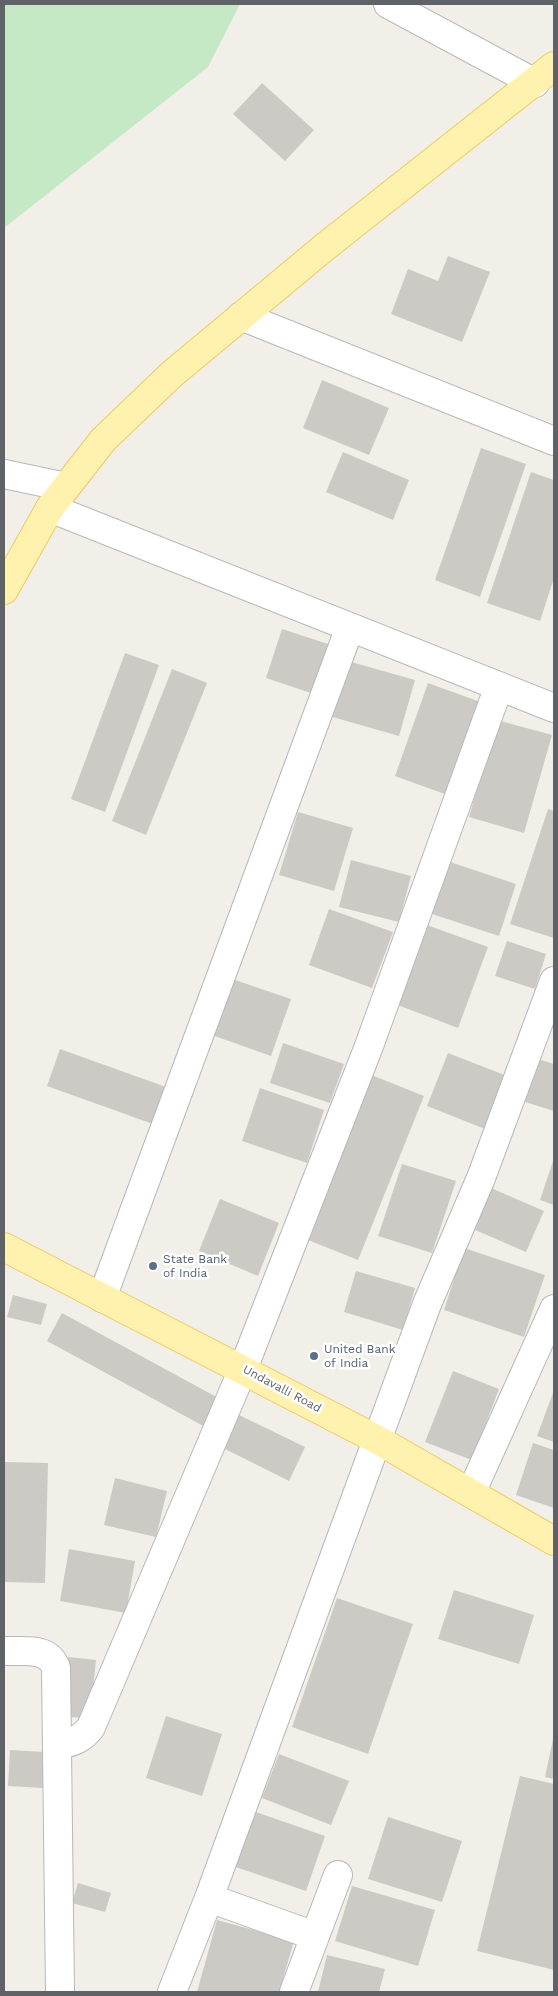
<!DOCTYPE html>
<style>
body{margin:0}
#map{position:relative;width:558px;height:1996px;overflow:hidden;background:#f1efe8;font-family:"Work Sans",sans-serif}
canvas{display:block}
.frame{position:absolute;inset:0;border:5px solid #5f6368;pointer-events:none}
</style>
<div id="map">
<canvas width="558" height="1996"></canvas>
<div class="frame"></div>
</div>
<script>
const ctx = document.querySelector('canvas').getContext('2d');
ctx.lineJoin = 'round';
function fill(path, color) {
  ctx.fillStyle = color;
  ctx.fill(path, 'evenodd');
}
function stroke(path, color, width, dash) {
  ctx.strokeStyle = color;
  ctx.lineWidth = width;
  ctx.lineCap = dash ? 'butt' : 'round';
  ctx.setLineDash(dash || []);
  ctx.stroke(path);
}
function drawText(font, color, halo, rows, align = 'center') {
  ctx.font = font + ' "Work Sans",sans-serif';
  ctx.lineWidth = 5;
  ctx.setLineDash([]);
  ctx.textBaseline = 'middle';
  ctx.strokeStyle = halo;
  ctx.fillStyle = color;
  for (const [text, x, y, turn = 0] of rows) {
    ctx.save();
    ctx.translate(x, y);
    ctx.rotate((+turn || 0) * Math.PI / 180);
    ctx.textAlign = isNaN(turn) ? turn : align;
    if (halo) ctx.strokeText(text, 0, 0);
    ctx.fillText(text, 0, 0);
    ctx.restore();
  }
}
fill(new Path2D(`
 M4 4H240L208 67 4 228Z`), '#c5e8c5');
fill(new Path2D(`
 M262 83 314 130 285 161 233 114Z
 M448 256 490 272 462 342 391 314 408 269 438 281Z
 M322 380 389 408 369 455 303 428Z
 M481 448 526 464 480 597 435 580Z
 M343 452 409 480 393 520 326 492Z
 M531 472 554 480V578L540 621 487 603Z
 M282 629 328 644 311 693 266 678Z
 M125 653 159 665 105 812 71 799Z
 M344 660 415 680 399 736 329 716Z
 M172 669 207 683 146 835 112 821Z
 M428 683 483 703 450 796 395 776Z
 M497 720 552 735 524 833 469 817Z
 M548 809 554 811V938L510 924Z
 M298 812 353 828 334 891 279 875Z
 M351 860 411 876 399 922 339 907Z
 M444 860 516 884 499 936 426 912Z
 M329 909 393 932 372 988 309 965Z
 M424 924 488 947 458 1028 395 1004Z
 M507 941 546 954 535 989 495 976Z
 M229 978 291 999 271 1056 209 1034Z
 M283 1043 344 1064 330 1103 270 1083Z
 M60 1049 166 1087 153 1124 47 1086Z
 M448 1053 507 1076 485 1129 427 1106Z
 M538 1059 554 1064V1111L525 1102Z
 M369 1074 424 1096 358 1260 303 1238Z
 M260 1088 324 1110 307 1163 242 1141Z
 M554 1158V1205L540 1200Z
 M402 1164 456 1181 432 1253 378 1236Z
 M491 1188 544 1211 526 1252 473 1229Z
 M220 1199 279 1223 258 1276 199 1251Z
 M464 1248 545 1275 524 1337 444 1310Z
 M356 1271 415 1288 403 1330 344 1312Z
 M13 1295 47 1304 41 1325 7 1317Z
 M62 1313 222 1400 207 1428 47 1341Z
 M453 1371 499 1389 472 1460 425 1442Z
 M554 1390V1442L537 1436Z
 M237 1414 305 1447 289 1481 221 1447Z
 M533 1443 554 1450V1508L516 1495Z
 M4 1462 48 1463 45 1583 4 1582Z
 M115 1478 167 1491 156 1537 104 1525Z
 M69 1549 135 1561 126 1613 60 1601Z
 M454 1590 534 1615 519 1664 438 1639Z
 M337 1598 413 1624 368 1754 292 1727Z
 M68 1657 96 1660 90 1719 63 1716Z
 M166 1716 222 1734 202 1796 146 1778Z
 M553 1739H554V1779L545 1777Z
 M10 1750 45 1752 43 1788 8 1786Z
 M279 1754 349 1781 331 1825 262 1798Z
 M520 1776 554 1784V1970L477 1951Z
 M250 1810 325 1836 306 1891 230 1865Z
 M388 1817 462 1841 442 1902 368 1879Z
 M78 1883 111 1893 105 1912 72 1903Z
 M352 1886 435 1910 418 1966 335 1941Z
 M217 1920 294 1941 279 1992H197Z
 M327 1955 385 1969 379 1992H318Z`), '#cccac5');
const minor = new Path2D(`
 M388 4 535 83
 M241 316 554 441
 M4 474 66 487
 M50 508 554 708
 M102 1298 350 627
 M471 1493 554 1309
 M4 1651C24 1652 48 1646 56 1668L60 1992
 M57 1746C71 1742 82 1740 91 1727L243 1369 369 1046 499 686
 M209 1898 315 1936
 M172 1992 209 1898 427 1304 481 1178 554 981
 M294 1992 338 1875`);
const primary = new Path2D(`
 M4 590 50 508 103 440 172 374 326 246 554 66
 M4 1247 378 1440 554 1541`);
stroke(minor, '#b5b8bc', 30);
stroke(primary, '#f2c960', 30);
stroke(minor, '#fff', 28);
stroke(primary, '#fff2af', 28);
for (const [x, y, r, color] of [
 [153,1266,5,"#5c6f8a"],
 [314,1356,5,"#5c6f8a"]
]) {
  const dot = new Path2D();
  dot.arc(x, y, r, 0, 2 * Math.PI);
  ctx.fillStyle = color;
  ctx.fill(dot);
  stroke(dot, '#fff', 2);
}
drawText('12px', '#4e5e75', '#fff', [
 ["State Bank",163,1259],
 ["of India",163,1273],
 ["United Bank",324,1349],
 ["of India",324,1363]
], 'left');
drawText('12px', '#5f6368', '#fff', [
 ["Undavalli Road",282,1389,28]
]);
</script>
